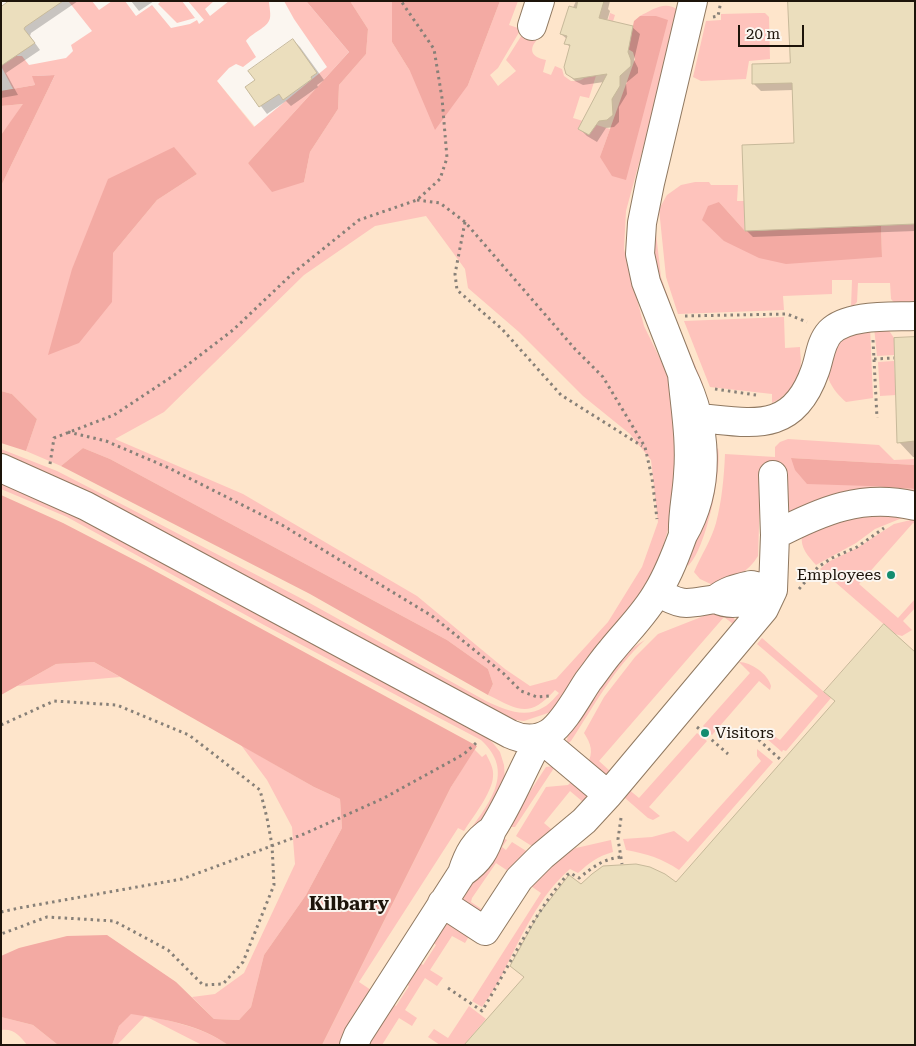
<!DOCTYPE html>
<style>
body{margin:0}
#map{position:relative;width:916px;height:1046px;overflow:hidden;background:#fbf6f0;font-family:"Roboto Serif",serif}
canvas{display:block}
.frame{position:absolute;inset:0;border:2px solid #1d140a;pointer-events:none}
.scale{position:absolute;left:738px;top:25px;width:66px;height:22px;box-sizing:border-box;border:2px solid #1d140a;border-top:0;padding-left:6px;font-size:15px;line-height:18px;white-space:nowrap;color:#1d140a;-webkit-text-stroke:4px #fbf6f0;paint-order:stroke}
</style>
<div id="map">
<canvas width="916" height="1046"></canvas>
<div class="frame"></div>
<div class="scale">20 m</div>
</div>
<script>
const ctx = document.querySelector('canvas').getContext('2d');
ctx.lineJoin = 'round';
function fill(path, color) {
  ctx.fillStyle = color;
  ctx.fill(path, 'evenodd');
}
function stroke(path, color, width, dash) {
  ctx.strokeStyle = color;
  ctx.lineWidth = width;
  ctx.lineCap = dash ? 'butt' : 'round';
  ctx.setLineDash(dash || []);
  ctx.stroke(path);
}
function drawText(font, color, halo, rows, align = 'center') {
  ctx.font = font + ' "Roboto Serif",serif';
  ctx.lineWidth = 4;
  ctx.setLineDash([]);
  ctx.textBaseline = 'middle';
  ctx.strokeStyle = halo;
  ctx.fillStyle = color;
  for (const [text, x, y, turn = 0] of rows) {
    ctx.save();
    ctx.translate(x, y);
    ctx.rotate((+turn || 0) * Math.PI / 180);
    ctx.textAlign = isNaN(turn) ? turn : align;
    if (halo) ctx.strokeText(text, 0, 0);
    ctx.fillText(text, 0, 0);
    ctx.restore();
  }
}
fill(new Path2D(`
 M319 1H915V1045H1V91L35 85 217 81 267 141 357 44Z`), '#fee5cb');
fill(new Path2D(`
 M71 1H92L99 10 112 1H125L136 16 152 5 171 28 190 24 197 20 199 24 204 20 188 1H214L205 9 210 16 229 1H269C269 6 271 13 270 18 268 28 251 33 246 41L256 57 243 67 236 64 229 68 217 81 254 127 327 67 294 19 284 1H306L349 52 248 163 304 182 310 152 338 109 339 85 366 54 368 29 350 1H392V42L410 71 468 85 500 1H518L509 25 521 29 498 68 490 75 498 86 516 71 506 60 525 30 541 36C528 47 529 57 546 60L543 72 551 75 555 66 562 69 564 76 571 81C575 81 580 81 583 79 595 71 606 28 610 13L615 15 589 98 580 96 573 118 610 129 600 157 656 16H640C652 10 665 0 678 10L679 15 626 211 624 249 644 326 667 373 672 388 680 488 658 564 643 593 561 703 551 712 524 721 507 719 1 456V449L57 471 131 509 306 601 486 701C505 710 525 719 544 707 550 704 555 697 559 693L555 690C529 719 519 710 488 695L493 684 488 669 447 640 110 459 83 448 61 466 26 451 37 419 12 394 1 391V186L55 75 33 76 35 85 13 89 1 66 14 56H22L29 65 66 58 73 51 71 45 92 31 69 2ZM174 148 197 174 157 200 113 253ZM426 216 465 269 468 288 519 332 583 396 630 434 651 460 658 522 642 567 608 622 556 679 530 686 505 669 417 596 243 494 115 439 164 412 304 275 375 226Z
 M161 1H182L195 18 177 23 158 4Z
 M760 13H765L769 17 770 59 749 61 746 79 701 81 693 77 706 21 721 20V14Z
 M24 104 1 135V106Z
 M695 182H709L711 185H738L737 201H744L745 231 719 202 724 241 882 256 881 226 915 224V308H899L891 299 890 283H858L857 302 851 308 852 280H832V294L783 296 784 310 678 314 666 277 659 209 667 195 681 185Z
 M654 216 661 277 677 323 703 384 698 387 656 278 649 238Z
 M784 317 785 348 800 347C800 354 802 362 800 368 798 384 785 397 772 403V394L710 387 684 321Z
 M870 326 873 398 846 402C840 397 832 388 829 380 825 365 833 342 847 334 854 330 863 328 870 326Z
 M886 326 894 338V355L877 356 874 327Z
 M894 361 896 395 880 396 878 362Z
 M788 439 879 445 894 460 914 459 915 442V465L791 458 869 486 915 489V496L795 513 789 512 784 505 786 467H761L758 556C749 572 732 579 715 586L700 579 694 572C701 555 711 541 716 523 722 500 724 477 725 454L775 457V447L780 442Z
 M718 448C722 472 706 550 688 566L687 560 714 453Z
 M1 481 69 511 484 735 493 743 500 752 504 765 505 780 474 838 468 833C489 803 516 772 481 740L264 625 67 517 1 489Z
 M851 513 907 516 875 529 856 543 816 565C808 556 800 548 802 535Z
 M915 519V524L913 523 859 584 898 618 915 599V608L903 621 912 630 902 636 895 634 820 569 828 562 857 548 894 524Z
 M719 610C730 613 735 615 737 627L724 617 599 761 611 772 608 775 603 776 587 765C594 752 591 744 584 733L604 697 635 657 658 634Z
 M762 638 831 698 786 751 783 750 782 752 766 738 768 736H774L780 740 818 696 757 644Z
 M645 640C614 668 594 706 571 741L568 743 567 740 569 730C591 699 611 659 645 640Z
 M94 662 120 677 17 686 56 664Z
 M739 662C751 662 768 674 771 686L770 690 759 681 712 735 703 726 750 673Z
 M697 733 707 741 649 807 660 816 653 820 648 818 625 798 624 793 627 788 639 798Z
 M241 745 314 787 340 799 342 828 306 895 264 955 251 1007 239 1020 214 1019 192 997 215 994 244 973 295 864 292 827 267 780Z
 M474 749 482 757 486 754C490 762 494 768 493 777 492 793 472 818 464 831L458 828 359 982 374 992 341 1045H322L451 787Z
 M757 749 773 762 679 870C661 858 648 854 626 850L623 839 652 837 674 831 688 842 761 761 757 756Z
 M554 766V768L515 827H507L542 773 546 767Z
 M573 780 586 793V799L583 802 570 791 544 823 557 834 538 850 516 836 546 787 568 785Z
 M501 837 507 840 502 847 506 850 512 842 531 854 511 873 496 863 472 898 471 902 483 910 482 912H475L462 903V899Z
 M611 840 613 852C598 856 589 863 578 873L570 869C539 896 522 935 504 971 498 984 490 995 482 1007L472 1001 541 893 528 884 549 863 576 848Z
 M450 922 467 933 468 938 465 943 452 936 430 970 443 978 437 986 425 978 405 1010 417 1018 412 1026 399 1018 382 1045H367L391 1003 396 1006 409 986 405 983 419 962 423 965 436 945 432 942 444 924Z
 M469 1006 486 1019 464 1045H440L428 1037 434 1029 448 1038Z
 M131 1013C163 1019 202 1026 228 1045H202L145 1016 117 1045H112L119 1026Z
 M1 1017 33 1025 58 1045H27C20 1036 14 1028 1 1030Z`), '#fec3bc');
fill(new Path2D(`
 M306 1H350L368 29 366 54 339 85 338 109 310 152 304 182 272 192 248 163 349 52Z
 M392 1H500L468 85 435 130 410 71 392 42Z
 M640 16H656L668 20 626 180 612 176 600 157 635 59 633 52 628 49 634 21Z
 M55 75 1 186V135L23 104 1 106V91L35 85 32 76Z
 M174 147 197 174 157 200 113 253 112 302 79 343 48 355 72 269 108 179Z
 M719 202 745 231 881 226 882 257 786 264 759 258 724 241 702 220 708 206Z
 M1 391 12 394 37 419 26 451 1 443Z
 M83 448 110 459 447 640 488 669 493 684 488 695 310 594 61 466Z
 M791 458 915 465V489L869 486 807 484 795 470Z
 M1 495 63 523 146 566 477 746 451 787 322 1045H228C201 1025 164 1019 131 1014L119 1026 112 1045H58L33 1025 1 1017V956L19 948 67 936 107 935 176 982 214 1019 239 1020 251 1007 264 955 306 895 342 828 340 799 314 787 94 662 56 664 1 695Z`), '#f3aaa3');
fill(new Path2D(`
 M12 1H78L31 33 30 36 40 50 6 73 18 95 1 98V9Z
 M131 1H154L139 11Z
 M576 1H610L608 9 610 11 607 21 632 27 640 34 634 60 638 68V73L626 83 627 94 619 107V122L614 127 606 128 597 142 587 136 580 129 604 82 583 85 575 81 567 73 571 48 566 43 567 39 561 34Z
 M915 1V231L753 237 746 230 795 144 793 90 761 91 754 84Z
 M293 40 300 47 324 80 317 85 318 87 291 106 286 101 267 114 247 88 257 81Z
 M915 339V457H913L899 442Z`), '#0003');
const building = new Path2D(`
 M9 1H63L25 27 24 29 35 43 1 66V7Z
 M578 1H604L599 18 633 26 628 52 631 60V66L620 76V86L612 99 613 115 607 120 599 121 589 135 578 129 607 74 574 79 566 74 564 67 570 45 564 44 567 36 560 34 569 6 576 8Z
 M788 1H915V224L745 231 742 145 794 143 792 83 752 84V64L790 63Z
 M293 39 317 73 311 77 312 79 283 100 279 94 259 107 245 87 255 80 248 71Z
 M915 337V441L897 443 894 338Z
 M884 624 915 652V1045H464L524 977 510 966 538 915 569 875 581 884 592 874 603 866 636 864 650 867 665 874 676 882 835 701 824 692Z`);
fill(building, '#ebdebd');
stroke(building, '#c7b99a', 1);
const minor = new Path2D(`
 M532 26 540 1
 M682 374 646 282 640 254 642 223 650 183 693 1
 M682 374C707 425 712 485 683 535 682 514 687 495 688 474 691 441 685 407 682 374Z
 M699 418C753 423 793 434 815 371 820 358 820 343 830 332 848 314 890 317 915 316
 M1 468 86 506 510 734C523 740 536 741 549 733 564 723 578 696 588 681 596 671 603 660 611 651 627 631 646 613 658 591 669 573 676 554 683 535
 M773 475 775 535
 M751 585 773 590C754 598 736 609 716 599 727 590 738 588 751 585Z
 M658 592C684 608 688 603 716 599
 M492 830C511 801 523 768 540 738L608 795
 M492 830C485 851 480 860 462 873 468 854 475 841 492 830Z
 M442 903 485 931 519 879 542 856 584 821 608 795 764 609 773 590 775 535C821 511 863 493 915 506
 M354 1045 358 1035 462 873`);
stroke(minor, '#907961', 30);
stroke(new Path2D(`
 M713 17 718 16 721 1
 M417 200 440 203 465 222 575 349 603 377 645 447 652 478 657 519
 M465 222 455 274 457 290 502 329 561 395 642 446
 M685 316 787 314 807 322
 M873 340 877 418
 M874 359 894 358
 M715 389 756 395
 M68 432 106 441 169 468 282 525 432 616 503 673 521 691 537 697 549 696
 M50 464 54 438 114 415 173 376 233 330 292 274 359 220 417 200 440 179 447 158 442 98 434 49 401 1
 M799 589 818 567 832 558 857 547 884 528
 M1 725 54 701 117 705 189 735 260 790 267 818 272 845 274 885 243 962 223 984 203 985 168 950 114 921 47 917 1 934
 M697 727 728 754
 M749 731 782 761
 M621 818 618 839 622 864
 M1 912 19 908 182 879 304 834 384 798 464 754 476 743
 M448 988 482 1011C510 965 532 916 567 875L570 873 579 878C593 867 603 859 621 857`), '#878078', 3, [2.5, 4]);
stroke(minor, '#fff', 28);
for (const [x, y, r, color] of [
 [891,575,5,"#138c6f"],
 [705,733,5,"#138c6f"]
]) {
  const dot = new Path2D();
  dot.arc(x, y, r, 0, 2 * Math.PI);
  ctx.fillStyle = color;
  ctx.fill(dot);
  stroke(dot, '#fbf6f0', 2);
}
drawText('16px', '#1d140a', '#fbf6f0', [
 ["Employees",881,575],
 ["Visitors",715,733,"left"]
], 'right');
drawText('bold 19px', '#1d140a', '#fbf6f0', [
 ["Kilbarry",349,904]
]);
</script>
